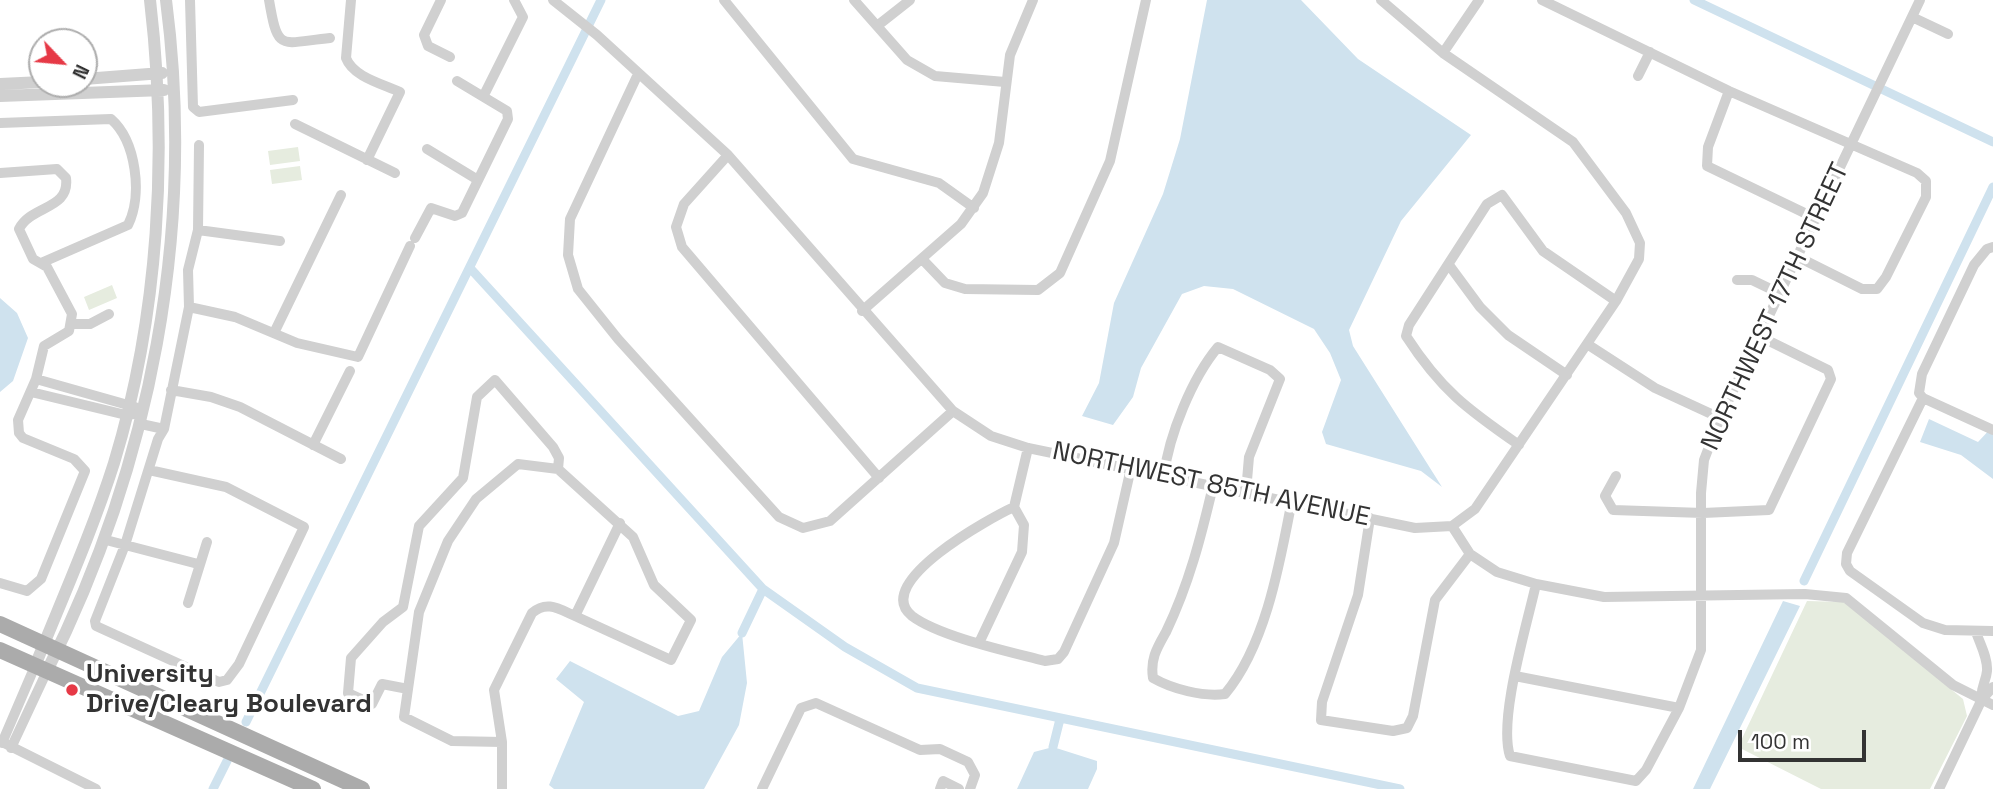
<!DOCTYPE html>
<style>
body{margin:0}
#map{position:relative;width:1993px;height:789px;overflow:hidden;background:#fff;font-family:"Space Grotesk",sans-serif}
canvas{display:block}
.north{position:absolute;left:28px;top:28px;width:70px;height:70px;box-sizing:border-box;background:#fff;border:2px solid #adadad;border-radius:50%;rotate:116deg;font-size:19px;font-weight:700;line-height:28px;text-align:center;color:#333}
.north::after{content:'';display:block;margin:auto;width:24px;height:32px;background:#e63946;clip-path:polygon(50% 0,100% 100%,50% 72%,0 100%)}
.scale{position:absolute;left:1738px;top:730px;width:128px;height:32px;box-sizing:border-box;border:4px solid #333;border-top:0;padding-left:9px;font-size:21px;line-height:24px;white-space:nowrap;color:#333;-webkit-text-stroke:5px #fff;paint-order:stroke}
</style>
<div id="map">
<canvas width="1993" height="789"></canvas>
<div class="north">N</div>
<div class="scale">100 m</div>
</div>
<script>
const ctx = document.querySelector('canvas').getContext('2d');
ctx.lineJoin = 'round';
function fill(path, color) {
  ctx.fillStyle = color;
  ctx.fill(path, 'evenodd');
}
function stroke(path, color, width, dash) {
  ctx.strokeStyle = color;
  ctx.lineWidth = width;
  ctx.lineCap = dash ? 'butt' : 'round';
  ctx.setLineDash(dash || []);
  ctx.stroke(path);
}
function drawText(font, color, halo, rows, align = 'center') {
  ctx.font = font + ' "Space Grotesk",sans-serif';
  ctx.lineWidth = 7;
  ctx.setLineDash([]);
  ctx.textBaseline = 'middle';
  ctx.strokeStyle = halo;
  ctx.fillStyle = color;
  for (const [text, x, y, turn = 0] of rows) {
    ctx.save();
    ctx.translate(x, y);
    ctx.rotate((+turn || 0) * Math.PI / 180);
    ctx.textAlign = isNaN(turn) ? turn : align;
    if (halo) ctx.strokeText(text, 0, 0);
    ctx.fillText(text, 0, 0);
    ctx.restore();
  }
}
fill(new Path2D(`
 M298 147 300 161 270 165 268 151Z
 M300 166 302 180 272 184 270 170Z
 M112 285 117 298 89 310 84 297Z
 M1807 601 1844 602 1963 699 1967 716 1930 789H1821L1738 747Z`), '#e6ecdf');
fill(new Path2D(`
 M1207 0H1301L1358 59 1471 135 1401 221 1349 330 1353 346 1442 487 1421 471 1326 444 1322 432 1341 380 1330 353 1314 329 1233 289 1204 286 1182 294 1141 368 1133 397 1113 425 1082 416 1099 383 1114 303 1163 194 1180 139Z
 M0 298 17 313 28 338 13 381 0 392Z
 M1929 419 1978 442 1993 426V479L1961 455 1920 442Z
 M1783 601 1800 606 1710 789H1693Z
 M742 633 747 683 739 725 704 789H554L549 785 584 702 556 679 570 661 678 716 699 711 722 657Z
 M1053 747 1097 761V769L1088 789H1017L1034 752Z`), '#cfe2ee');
stroke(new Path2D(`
 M1694 0 1993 142
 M470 268 763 589 845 647 917 688 1400 789
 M1804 581 1993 187
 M742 633 763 589
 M246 722 601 0
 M1053 747 1060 719
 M213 789 227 761`), '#cfe2ee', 9);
stroke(new Path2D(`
 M190 0 193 107 199 112 293 100
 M269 0C278 53 280 43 330 38
 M351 0 346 58C353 77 383 84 400 92L367 160
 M441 0 424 35 428 46 450 57
 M553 0 597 35 728 155 953 411 991 436 1028 448 1415 528 1452 526
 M724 0 853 159 939 183 974 208
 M854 0 907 60 935 76 1005 82
 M1381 0 1443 53 1573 142 1626 213 1640 243 1639 259 1616 301 1475 509 1452 526
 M1542 0 1729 91 1917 173 1926 181V197L1886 277 1877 289H1862L1798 257
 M1912 17 1948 34
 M877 26 910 0
 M1443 53 1479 0
 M638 74 570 219 568 255 578 289 618 339 779 517 803 528 830 521 953 411
 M1638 76 1650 52
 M1729 91 1708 147 1707 166 1817 219
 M484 95 523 17 514 0
 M0 123 111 119C136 141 143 195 128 225L41 263
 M295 124 395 173
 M427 149 478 180
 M728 155 684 204 676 227 682 247 879 478
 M0 173 57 169 66 178C70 210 31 205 19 229L33 259 47 267 72 314 69 331 44 346 36 379 18 420 19 433 23 438 74 459 85 471 41 579 27 591 0 583
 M198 230 280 241
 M415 238 431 208 455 216 462 213 508 119 507 111 457 81
 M1993 247 1987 249 1974 265 1922 374 1919 393 1923 398 1993 430
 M923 260 945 283 965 289 1038 290 1060 273 1110 161 1146 0
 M1449 265 1480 307 1508 335 1567 375
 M1737 280H1752L1781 294
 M189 307 235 317 297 343 358 357 410 246
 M862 311 961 224 983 193 999 143 1010 55 1033 0
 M72 324H90L109 314
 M274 333 341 195
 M1587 344 1655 388 1720 418
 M36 379 135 407
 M171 390 211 397 240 407 341 459
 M31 392 126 415 134 414
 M1923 398 1847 553 1846 564 1850 571 1923 623 1945 630 1993 631
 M141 424 164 429
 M313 445 350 371
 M1519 445C1467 409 1441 390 1406 336L1409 325 1487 204 1502 195 1543 251 1616 301
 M1028 448 1014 507C992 517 870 583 912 616 940 637 1011 652 1045 661L1058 659 1064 652 1114 543 1131 468
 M149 470 226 487 304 527 239 664 227 680 219 682 96 626 95 621 125 545 158 439 164 429 189 307 188 270 198 230 199 145
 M1164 475C1169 435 1192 378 1218 347L1270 370 1280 379 1249 457 1246 492
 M1616 476 1605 496 1613 510 1703 513 1769 510 1831 379 1828 370 1761 337
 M1213 486C1201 537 1189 584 1166 632 1157 648 1150 659 1153 678 1172 689 1203 697 1225 694 1266 645 1280 562 1292 500
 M1370 518 1358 595 1322 702 1321 720 1393 731 1407 728 1413 716 1435 600 1470 554
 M1452 526 1470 554 1497 572 1536 584 1604 597 1805 594 1846 598 1953 685 1993 705
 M106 540 198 564
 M1536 584C1527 625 1498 719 1510 756L1636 781 1646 770 1679 708 1701 650V493L1704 460 1720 418 1920 0
 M188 603 207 542
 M1976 632C1980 644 1988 658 1987 671 1986 682 1980 688 1982 699
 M979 643 1022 552 1024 525 1014 507
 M1515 676 1679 708
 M408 689 419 612 448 541 476 499 518 464 558 469
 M0 741 96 789
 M502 742 452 741 404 717 408 689 382 684 372 704 348 693 351 658 383 622 403 607 419 526 463 478 477 397 495 380 553 447 559 458 558 469 633 537 654 585 691 620 671 660 575 616
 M2 743 35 666
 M11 748 47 671
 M502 789V742L494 690 532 613C547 600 559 609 575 616L620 523
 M762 789 801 708 816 703 920 750 940 749 968 762 975 775 970 789
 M940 789 943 781 959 789
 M1939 789 1982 699 1993 687`), '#d0d0d0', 10);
stroke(new Path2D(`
 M84 79 162 73
 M0 84 42 82
 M0 96 164 90
 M35 666C62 599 92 532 114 463 159 315 168 153 150 0
 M47 671C151 464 196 230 166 0`), '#d0d0d0', 12);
stroke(new Path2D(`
 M0 624 362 789
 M0 650 313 789`), '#ababab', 16);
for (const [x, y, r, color] of [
 [72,690,7,"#e63946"]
]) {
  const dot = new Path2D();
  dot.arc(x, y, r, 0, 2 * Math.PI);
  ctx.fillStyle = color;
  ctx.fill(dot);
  stroke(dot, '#fff', 2.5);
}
drawText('26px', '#333', '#fff', [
 ["NORTHWEST 17TH STREET",1776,307,-65],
 ["NORTHWEST 85TH AVENUE",1211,485,12]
]);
drawText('bold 26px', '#333', '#fff', [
 ["University",86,675],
 ["Drive/Cleary Boulevard",86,705]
], 'left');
</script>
